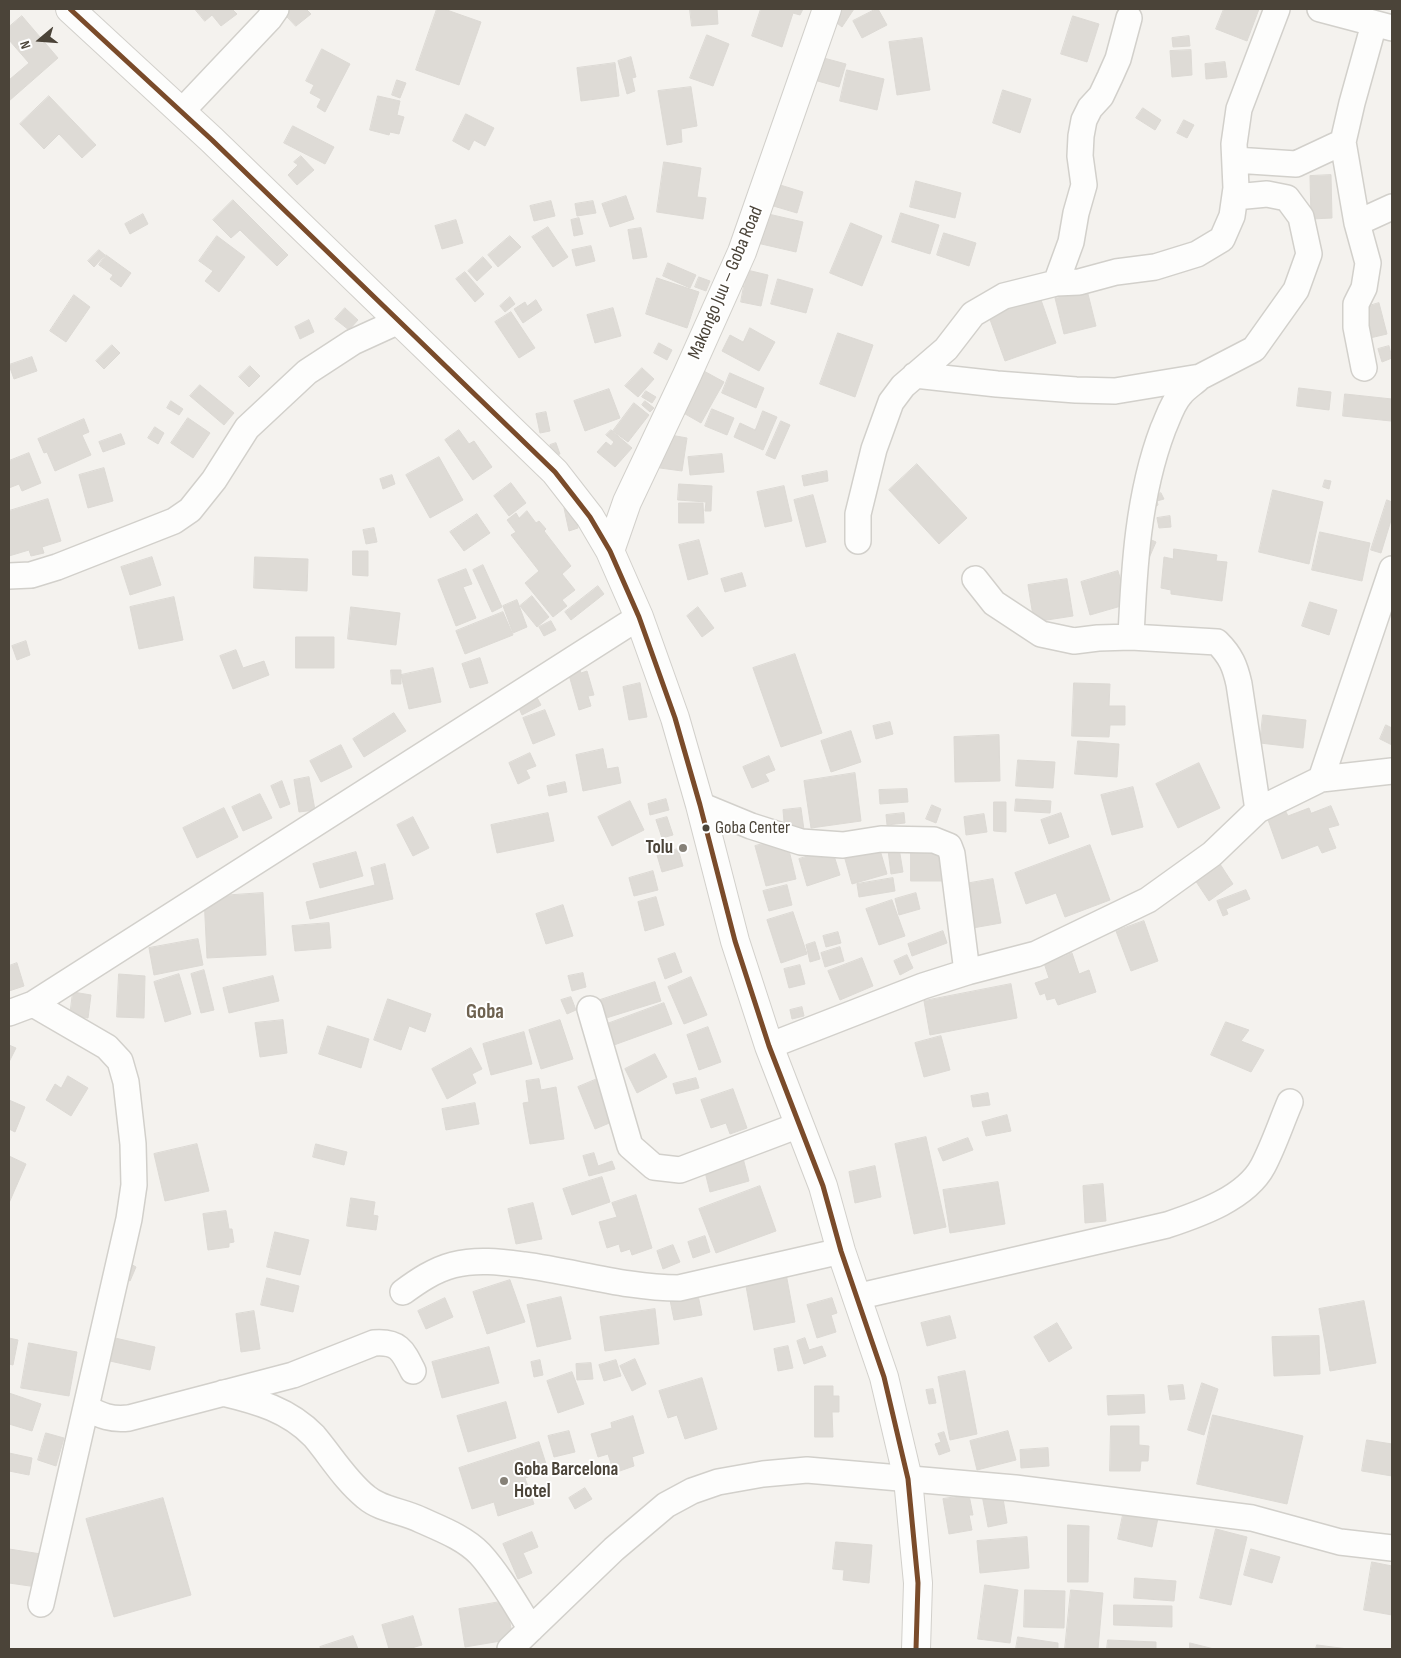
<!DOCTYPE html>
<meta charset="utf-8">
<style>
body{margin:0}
#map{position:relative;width:1401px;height:1658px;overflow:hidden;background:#f4f2ee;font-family:"Sofia Sans Condensed",sans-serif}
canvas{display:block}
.frame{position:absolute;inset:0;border:10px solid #4b4439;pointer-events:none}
.north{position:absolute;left:15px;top:15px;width:50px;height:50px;-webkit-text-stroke:4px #fff;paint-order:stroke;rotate:252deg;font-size:14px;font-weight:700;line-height:20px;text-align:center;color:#4b4439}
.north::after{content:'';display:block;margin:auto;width:18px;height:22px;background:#4b4439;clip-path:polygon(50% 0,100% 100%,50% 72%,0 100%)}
</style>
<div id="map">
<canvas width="1401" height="1658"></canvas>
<div class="frame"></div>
<div class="north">N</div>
</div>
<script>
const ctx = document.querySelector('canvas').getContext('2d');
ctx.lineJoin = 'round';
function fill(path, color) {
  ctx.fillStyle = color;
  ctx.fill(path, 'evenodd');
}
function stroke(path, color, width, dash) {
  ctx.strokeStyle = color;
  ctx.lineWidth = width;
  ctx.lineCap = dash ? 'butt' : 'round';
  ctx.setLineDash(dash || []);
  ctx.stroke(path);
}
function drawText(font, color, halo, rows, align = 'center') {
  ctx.font = font + ' "Sofia Sans Condensed",sans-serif';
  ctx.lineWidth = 4;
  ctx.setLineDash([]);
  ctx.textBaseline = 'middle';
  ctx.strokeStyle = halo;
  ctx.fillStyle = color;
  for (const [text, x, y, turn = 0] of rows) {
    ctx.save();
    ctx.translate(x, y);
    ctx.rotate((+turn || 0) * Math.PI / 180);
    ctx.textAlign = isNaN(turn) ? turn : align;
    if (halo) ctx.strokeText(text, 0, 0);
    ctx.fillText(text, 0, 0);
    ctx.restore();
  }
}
const building = new Path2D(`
 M195 9H232L237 14 221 26 212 15 205 21Z
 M280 9H306L311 14 296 26Z
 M437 9H444L481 22 459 85 416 70Z
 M690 9H717L718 24 692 26Z
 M761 9H803L800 15 793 13 782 47 752 36Z
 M834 9H854L842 27 829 17Z
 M876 9H878L887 25 862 38 853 21Z
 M1224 9H1259L1247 41 1216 29Z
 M22 16 58 58 9 101V80L29 63 9 40V27Z
 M1073 16 1099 24 1087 62 1061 54Z
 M707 35 729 44 713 86 690 78Z
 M1189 36 1190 46 1173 47 1172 38Z
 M922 38 930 90 897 95 889 42Z
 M322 49 350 64 325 112 317 107 321 99 310 93 314 85 306 81Z
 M1191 50 1192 75 1172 77 1170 51Z
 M631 57 636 77 632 78 635 91 627 94 618 61Z
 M820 57 846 64 839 87 814 80Z
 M1225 62 1227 77 1206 79 1205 64Z
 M615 63 619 96 581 101 577 68Z
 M847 70 884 79 877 110 840 101Z
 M397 80 406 83 400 98 392 95Z
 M691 87 697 126 681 129 682 142 667 145 658 91Z
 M1003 90 1031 99 1020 133 993 123Z
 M49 96 96 145 82 158 59 134 44 149 20 124Z
 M378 96 400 101 397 115 404 117 399 134 390 132 389 135 370 130Z
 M1143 108 1161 120 1155 130 1136 118Z
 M466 114 494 128 485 146 474 140 469 150 453 141Z
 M1184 120 1194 125 1187 138 1177 133Z
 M293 126 334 147 325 164 284 143Z
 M301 156 314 170 297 185 288 175 298 165 294 162Z
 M664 162 701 168 697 197 706 198 703 219 657 212Z
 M1331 175 1332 218 1311 219 1310 176Z
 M916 181 961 193 955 218 910 207Z
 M777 184 803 192 797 213 770 205Z
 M626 196 634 219 610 227 602 204Z
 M233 200 288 255 277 266 240 230 231 238 213 220Z
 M551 201 555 216 534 221 530 206Z
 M593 201 596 213 577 216 575 204Z
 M764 213 803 222 796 252 757 243Z
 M901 213 939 225 930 254 892 242Z
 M143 214 148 224 130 234 125 224Z
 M579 218 583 234 574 236 571 220Z
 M456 220 463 243 442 249 435 226Z
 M851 223 882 236 862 286 830 273Z
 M548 227 568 257 553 267 532 237Z
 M641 228 647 257 633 259 628 230Z
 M944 233 976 243 969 266 937 255Z
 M217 236 245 257 219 292 205 281 213 271 199 261Z
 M510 236 521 247 498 267 488 255Z
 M591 246 595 261 576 266 572 250Z
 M99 250 105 255 94 267 88 261Z
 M106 255 131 273 121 287 110 279 113 275 99 265Z
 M483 257 492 267 477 281 468 271Z
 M668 263 696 275 690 288 663 276Z
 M747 270 768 275 761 306 741 302Z
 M465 272 484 294 475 302 456 279Z
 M699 277 710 281 706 291 695 287Z
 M657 278 699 292 687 328 646 314Z
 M778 279 813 289 806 313 771 304Z
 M1087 290 1096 326 1064 334 1055 298Z
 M74 295 90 307 66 342 50 331Z
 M510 297 515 304 505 312 500 306Z
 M1040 297 1056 343 1005 361 988 314Z
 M536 300 542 310 523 323 514 309 525 302 527 306Z
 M1379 303 1387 334 1370 338 1362 308Z
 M345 308 358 320 349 330 335 319Z
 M613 308 621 336 595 343 587 315Z
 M511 312 535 348 519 358 495 322Z
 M309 320 314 332 300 339 295 327Z
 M750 328 775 342 759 371 722 351 730 335 743 342Z
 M838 333 873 345 855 397 820 384Z
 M659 343 672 350 667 360 654 353Z
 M112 345 120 353 104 369 96 361Z
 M1389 346 1392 358 1382 362 1378 349Z
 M32 357 37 371 14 379 9 365Z
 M250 366 260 376 249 387 239 377Z
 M642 368 654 379 638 397 625 386Z
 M702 370 724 382 701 423 680 411Z
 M730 373 764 388 756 408 722 393Z
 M200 385 234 413 224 425 190 396Z
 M1299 388 1331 392 1329 410 1297 406Z
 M609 389 620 418 585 431 574 401Z
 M646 391 656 397 652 403 642 397Z
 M1345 394 1392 399 1391 421 1343 416Z
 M171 401 183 409 179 415 167 408Z
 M645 401 654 408 650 412 642 405Z
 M634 403 649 415 628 442 613 431Z
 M712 409 734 418 727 435 705 426Z
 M763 411 777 417 763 450 734 437 740 423 755 430Z
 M546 412 550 431 540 433 536 414Z
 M188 418 210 433 193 458 171 443Z
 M84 419 89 432 82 435 91 455 55 471 47 452 44 453 38 439Z
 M781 421 790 425 775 459 766 455Z
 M155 427 164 433 158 444 148 438Z
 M459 430 469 444 474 441 492 467 473 480 445 440Z
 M611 430 632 448 615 467 597 452 606 442 611 446 614 442 606 435Z
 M121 434 125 444 103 452 99 442Z
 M665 434 687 438 682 471 660 468Z
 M556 443 560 454 553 456 550 445Z
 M29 453 41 483 22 491 19 484 9 488V461Z
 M722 454 724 472 690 475 688 457Z
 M439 457 463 500 430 518 406 475Z
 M917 464 967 518 939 544 889 490Z
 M104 468 113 501 88 508 79 475Z
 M827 471 828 481 804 486 802 476Z
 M392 475 395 484 383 489 380 479Z
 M1325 480 1331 481 1329 489 1323 487Z
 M511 483 526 503 509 516 494 496Z
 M679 484 712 486 711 511H705L706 502 678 500Z
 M784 486 792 521 765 527 757 492Z
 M1273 490 1323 502 1309 564 1259 552Z
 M1161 493 1164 499 1157 501 1158 505 1154 507 1151 497Z
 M813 495 826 542 806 547 794 500Z
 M48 499 61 541 42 547 44 553 31 556 29 550 9 556V511Z
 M1387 500 1392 502V517L1381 553 1371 550Z
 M679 503H703L704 523H679Z
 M573 506 578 528 569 531 564 508Z
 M527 511 536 523 539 521 546 529 544 531 571 566 562 574 575 590 562 600 567 606 553 617 525 583 539 571 511 535 516 532 507 520 516 513 519 518Z
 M477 514 490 533 464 551 450 532Z
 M1170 516 1171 527 1159 528 1157 518Z
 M374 528 377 542 366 544 363 530Z
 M1320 532 1370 543 1362 581 1312 570Z
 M1147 538 1156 542 1149 558 1140 554Z
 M699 540 708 574 688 580 679 545Z
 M1174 549 1217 555 1216 561 1227 562 1222 601 1171 594V590L1161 588 1164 557 1173 559Z
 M353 551H368V576L353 575Z
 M152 557 161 585 130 595 121 567Z
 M255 557 308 559 307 591 254 588Z
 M483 565 502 607 492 612 473 570Z
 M466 569 472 584 463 587 476 618 456 626 438 580Z
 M1118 571 1128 604 1090 615 1081 582Z
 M742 573 746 586 725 592 721 579Z
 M1067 579 1073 616 1034 622 1028 585Z
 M598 586 604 594 571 620 565 612Z
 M532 596 549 617 537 627 520 606Z
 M174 597 183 640 139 649 130 607Z
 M517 600 527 627 513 633 503 606Z
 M1310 602 1337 610 1329 635 1302 626Z
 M351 607 400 613 396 645 348 639Z
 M698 607 714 628 702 637 687 616Z
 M503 612 513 635 465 654 456 631Z
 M551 621 556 630 544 636 539 627Z
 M296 637H334V668H296Z
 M26 641 30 655 17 660 12 646Z
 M236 650 243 668 264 661 269 675 233 689 220 656Z
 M795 654 822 733 781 747 753 668Z
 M480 658 488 683 470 688 462 664Z
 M578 665 581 673 587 671 594 695 588 696 591 706 579 710 567 668Z
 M433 668 441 702 409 709 401 675Z
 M391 670H401V684H392Z
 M640 683 647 717 629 720 623 687Z
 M1074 683 1110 684 1109 706H1125V725H1110L1109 737 1072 736Z
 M533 690 541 705 522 715 515 699Z
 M545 710 555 735 533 744 523 718Z
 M394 713 406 731 364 757 353 739Z
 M1263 715 1306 720 1303 748 1260 743Z
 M890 722 893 734 876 739 873 726Z
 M1386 725 1392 728V745L1380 739Z
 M851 731 861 762 831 772 821 741Z
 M999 735 1000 781 955 782 954 737Z
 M1078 741 1119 744 1117 777 1075 774Z
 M341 745 352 767 321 782 310 761Z
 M603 749 607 769 618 767 621 783 583 791 576 755Z
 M530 753 536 766 526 770 530 778 518 784 509 763Z
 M769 756 775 770 765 774 769 781 752 788 743 767Z
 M1018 760 1055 762 1053 788 1016 786Z
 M1199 763 1220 808 1178 828 1156 784Z
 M855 773 861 821 811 828 804 781Z
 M309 777 315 810 299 812 294 780Z
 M282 781 290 804 280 808 271 786Z
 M565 782 567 792 549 796 547 786Z
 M1133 787 1143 827 1112 835 1101 795Z
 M907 789 908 802 880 804 879 790Z
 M260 794 272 818 243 831 232 807Z
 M666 799 669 810 650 815 648 804Z
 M1016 799 1051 801 1050 813 1015 811Z
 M630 801 644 830 612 846 598 817Z
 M994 802H1006V832L994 831Z
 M932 805 941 809 936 823 926 819Z
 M1331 806 1339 825 1328 828 1336 848 1322 853 1318 845 1282 859 1267 817 1285 810 1288 816 1309 808 1311 813Z
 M224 808 238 837 197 858 183 828Z
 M801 808 804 830 785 833 783 810Z
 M548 813 554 841 497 853 491 825Z
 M904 813 905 823 887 825 886 815Z
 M1061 813 1069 837 1049 844 1041 820Z
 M984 814 987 832 966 835 964 817Z
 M413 817 429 848 413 856 397 825Z
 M667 817 673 835 662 838 656 820Z
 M786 838 796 879 766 886 755 846Z
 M878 843 887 874 852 884 843 852Z
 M911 844H943V881H911Z
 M1090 845 1110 900 1065 917 1056 893 1026 904 1015 873Z
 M899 848 903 872 891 874 888 850Z
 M678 849 683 866 662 872 657 855Z
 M832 849 840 875 807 886 799 859Z
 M356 852 363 876 320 888 313 864Z
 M385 864 393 899 310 919 306 902 375 885 371 868Z
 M1220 864 1233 884 1209 901 1195 880Z
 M653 871 658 890 634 896 629 878Z
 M893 878 895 891 859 897 857 884Z
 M993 879 1001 923 967 929 959 885Z
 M787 885 792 905 769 911 763 891Z
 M1246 890 1250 899 1226 909 1228 914 1223 916 1217 901Z
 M263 893 266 955 207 958 204 897Z
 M916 893 920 909 899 915 895 899Z
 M656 897 664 925 645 931 638 902Z
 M892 900 905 936 879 945 866 909Z
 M563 905 573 936 546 944 536 914Z
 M793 912 807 954 781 963 767 920Z
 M1144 921 1158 961 1131 971 1116 931Z
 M329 923 331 948 295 951 292 926Z
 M943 931 947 943 912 956 908 944Z
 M838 932 841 943 826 947 823 936Z
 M198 939 203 965 154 975 149 948Z
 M815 942 820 959 810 962 806 945Z
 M840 947 844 961 825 967 821 953Z
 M675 953 682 972 665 979 658 959Z
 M1072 953 1079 974 1089 970 1096 992 1058 1005 1055 998 1047 1000 1045 993 1040 995 1035 983 1049 978 1044 963Z
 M907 955 913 968 900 975 894 961Z
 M862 958 873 986 840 1000 828 971Z
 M17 963 24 986 9 991V966Z
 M800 965 805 984 789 988 784 969Z
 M204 970 214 1010 201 1013 191 974Z
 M583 973 586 987 572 991 568 976Z
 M119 974 145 976 144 1018 117 1017Z
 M179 974 191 1014 165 1022 154 982Z
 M273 976 279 1001 229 1013 223 988Z
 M691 977 707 1015 684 1024 668 987Z
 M655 982 661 1001 603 1019 597 1001Z
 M1011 984 1017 1018 930 1035 924 1001Z
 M73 992 91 995 88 1018 70 1016Z
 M571 997 576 1010 567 1014 561 1000Z
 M388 999 431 1014 425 1032 409 1026 401 1050 374 1040Z
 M664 1003 672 1024 614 1045 607 1024Z
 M802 1007 804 1016 792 1019 790 1010Z
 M283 1020 287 1053 260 1057 255 1023Z
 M560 1020 573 1059 541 1069 529 1030Z
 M1226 1022 1249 1030 1241 1041 1264 1050 1251 1072 1211 1055Z
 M328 1026 369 1039 361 1068 319 1054Z
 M708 1027 721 1062 699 1070 687 1035Z
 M524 1032 532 1064 491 1075 483 1044Z
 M941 1036 950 1070 924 1077 915 1043Z
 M9 1045 16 1048 9 1062Z
 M471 1048 482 1069 472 1074 476 1083 447 1099 432 1069Z
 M655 1054 667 1077 637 1093 625 1069Z
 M68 1076 88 1088 71 1116 46 1100 55 1084 61 1088Z
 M602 1077 619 1119 595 1129 578 1087Z
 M696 1078 699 1088 676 1094 673 1084Z
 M539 1079 541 1090 556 1087 564 1139 530 1144 523 1103 529 1102 526 1081Z
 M733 1089 747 1128 730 1134 726 1123 711 1128 701 1100Z
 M988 1093 990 1105 973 1107 971 1096Z
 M9 1100 25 1107 15 1132 9 1129Z
 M475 1103 479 1124 446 1130 442 1109Z
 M1007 1115 1011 1131 986 1136 982 1122Z
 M926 1137 946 1227 914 1234 895 1144Z
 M968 1138 973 1150 943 1161 938 1149Z
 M197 1144 209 1191 165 1201 154 1154Z
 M316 1144 347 1152 344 1165 313 1157Z
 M594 1153 598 1166 612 1161 615 1169 589 1176 583 1156Z
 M9 1156 26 1164 9 1203Z
 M743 1158 749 1181 710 1192 704 1168Z
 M875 1166 881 1197 855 1203 849 1172Z
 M602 1177 610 1202 572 1215 563 1189Z
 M998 1182 1005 1224 950 1233 943 1190Z
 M1103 1184 1106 1221 1085 1223 1083 1186Z
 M760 1186 776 1231 716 1253 699 1209Z
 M636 1195 652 1248 632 1255 630 1249 621 1252 619 1244 607 1248 599 1222 617 1217 612 1203Z
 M351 1198 375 1202 373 1215 378 1216 376 1230 347 1226Z
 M533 1203 542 1239 516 1244 508 1209Z
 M226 1211 229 1229H232L234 1242 229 1243V1247L208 1250 203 1214Z
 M275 1232 309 1240 300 1275 267 1267Z
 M705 1236 710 1252 693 1258 688 1242Z
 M673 1245 680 1262 663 1269 657 1251Z
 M131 1264 136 1267 130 1281 124 1278Z
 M785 1268 795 1322 754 1330 744 1275Z
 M267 1278 299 1286 293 1312 261 1305Z
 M510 1280 525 1322 487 1334 473 1292Z
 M698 1295 702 1315 674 1320 670 1300Z
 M561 1297 571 1339 537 1347 527 1305Z
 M445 1298 453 1317 426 1329 418 1311Z
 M832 1298 837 1313 831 1315 836 1332 817 1338 807 1305Z
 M1364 1301 1376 1363 1330 1371 1319 1309Z
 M655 1309 659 1344 605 1351 600 1317Z
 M254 1311 260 1349 241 1352 236 1314Z
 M950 1316 956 1338 927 1346 921 1323Z
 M1057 1323 1072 1348 1049 1362 1034 1337Z
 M106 1336 155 1347 150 1370 101 1359Z
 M1319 1336 1320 1374 1274 1376 1272 1337Z
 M9 1338 18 1340 13 1365 9 1364Z
 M805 1338 809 1350 822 1346 826 1356 804 1364 797 1341Z
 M29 1343 77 1352 69 1396 21 1388Z
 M788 1346 793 1368 778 1371 774 1349Z
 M489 1347 499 1383 442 1398 432 1362Z
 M635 1359 646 1384 632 1391 620 1366Z
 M540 1360 543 1375 534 1377 531 1362Z
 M616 1360 621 1376 604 1381 599 1365Z
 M591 1363 593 1379 577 1380 576 1364Z
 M965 1371 977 1434 950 1440 938 1377Z
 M572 1372 584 1404 558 1413 547 1381Z
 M702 1378 717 1429 685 1439 677 1415 668 1418 659 1391Z
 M1202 1383 1218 1389 1204 1435 1188 1430Z
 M1183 1385 1185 1399 1170 1400 1168 1386Z
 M815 1386H833V1396H839V1412H832L833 1437H815Z
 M933 1389 936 1403 929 1404 926 1390Z
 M9 1393 41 1404 32 1431 9 1424Z
 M1144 1395 1145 1413 1108 1415 1107 1396Z
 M506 1402 516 1438 468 1452 457 1416Z
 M1213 1415 1303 1436 1287 1504 1197 1484Z
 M633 1416 644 1453 632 1457 634 1466 614 1473 608 1454 598 1457 591 1434 612 1428 611 1423Z
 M1111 1426H1139V1445L1149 1446 1148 1461H1141L1140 1471H1110Z
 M569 1431 575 1452 554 1457 548 1436Z
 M1008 1431 1016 1460 977 1470 970 1441Z
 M944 1432 950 1451 939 1455 935 1444 941 1442 938 1434Z
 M46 1433 64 1438 56 1466 38 1460Z
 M1367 1440 1392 1444V1476L1362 1471Z
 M539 1442 548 1470 525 1478 534 1504 498 1516 494 1502 472 1509 459 1468Z
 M1048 1448 1049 1466 1021 1468 1020 1450Z
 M9 1453 32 1458 29 1475 9 1471Z
 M585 1488 592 1499 575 1509 569 1498Z
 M1002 1492 1007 1523 988 1527 982 1495Z
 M969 1495 973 1515H969L972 1530 949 1534 943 1499Z
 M163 1498 191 1595 114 1617 86 1519Z
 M1124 1510 1158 1518 1152 1547 1118 1539Z
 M1068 1525 1089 1526 1088 1582H1068Z
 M1216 1529 1247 1537 1231 1605 1200 1598Z
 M532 1532 538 1547 523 1553 532 1573 518 1579 503 1544Z
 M1027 1537 1029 1568 980 1573 977 1541Z
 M836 1542 872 1545 869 1583 843 1580 844 1570 833 1569Z
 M9 1549 41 1554 37 1587 9 1583Z
 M1251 1549 1280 1557 1272 1583 1244 1575Z
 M1372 1562 1392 1566V1615L1364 1610Z
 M1135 1578 1176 1581 1174 1601 1134 1598Z
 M985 1585 1018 1590 1010 1643 978 1639Z
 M1025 1590 1065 1591 1064 1628 1024 1627Z
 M1071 1590 1103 1593 1098 1649H1065Z
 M506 1601 513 1639 465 1647 459 1609Z
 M1114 1605 1172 1606V1627L1114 1625Z
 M413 1616 422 1645 408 1649H389L382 1625Z
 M353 1636 358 1649H321L320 1647Z
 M1018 1637 1058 1643V1649H1016Z
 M1108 1640 1156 1642V1649H1107Z
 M1190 1643 1214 1649H1190Z
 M1317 1645 1348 1649H1316Z`);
fill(building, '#dedbd6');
stroke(building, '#dcd9d4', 1);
const minor = new Path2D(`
 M1320 9 1392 28
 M181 112 269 19 276 9
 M1235 160 1296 164 1343 142
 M1357 223 1392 207
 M1056 283 1079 282 1116 272 1155 267 1197 254 1222 239 1232 216 1236 188 1234 144 1239 109 1277 9
 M1364 368 1356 327V304L1364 288 1368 263 1357 223 1343 142 1352 103 1374 24
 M915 375 997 384 1076 390 1115 391 1200 377 1254 349 1296 290 1309 254 1301 217 1287 198 1267 194 1235 197
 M858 541V514L874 449 891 402 903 386 946 349 973 314 1004 296 1056 283 1071 242 1076 213 1084 185 1080 156 1081 136 1084 120 1090 108 1101 96 1110 77 1118 59 1129 18
 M9 576 31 575 57 567 174 521 190 510 214 480 247 428 307 372 353 342 399 321
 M975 579 994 603 1041 634 1074 641 1098 638 1131 637 1217 642C1231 656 1235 666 1239 684L1258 810
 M1131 637C1134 568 1138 495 1163 429 1168 418 1172 404 1180 395 1185 388 1194 383 1200 377
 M1321 779 1392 569
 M700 805 751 826 801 842 843 845 881 839 934 840 949 846 952 854 967 972
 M33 1004 107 1047 120 1061 126 1082 133 1144 134 1185 129 1219 41 1604
 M590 1009 630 1146 654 1167 680 1170 799 1125
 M9 1013 33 1004 639 617
 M769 1046 923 986 967 972 1036 954 1148 900 1212 854 1258 810 1321 779 1392 771
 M403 1292C418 1281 434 1270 453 1265 477 1259 500 1262 524 1265 576 1272 627 1288 679 1288L841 1251
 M856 1297 1167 1225C1200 1214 1246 1198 1263 1166 1274 1145 1281 1123 1290 1102
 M223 1393C257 1401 289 1410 314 1436 331 1456 345 1480 366 1497 381 1510 403 1511 421 1520 441 1529 465 1538 480 1554 500 1576 515 1604 531 1629
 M86 1408C102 1416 111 1420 129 1418L293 1375 374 1343C399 1341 403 1351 413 1371
 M510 1649 614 1549 666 1505 692 1491 718 1482 763 1474 807 1470 1015 1488 1252 1518 1340 1542 1392 1548`);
const tertiary = new Path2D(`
 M70 9 212 140 555 472 590 517 610 551 639 617 675 718 700 805 735 941 769 1046 823 1186 841 1251 884 1377 908 1479 918 1583 916 1649
 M610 551 627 502 687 375 742 252 827 9`);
stroke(minor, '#d2d0cb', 28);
stroke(tertiary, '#d2d0cb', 30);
stroke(minor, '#fdfdfc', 25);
stroke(tertiary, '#fdfdfc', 28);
stroke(new Path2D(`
 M70 9 212 140 555 472 590 517 610 551 639 617 675 718 700 805 735 941 769 1046 823 1186 841 1251 884 1377 908 1479 918 1583 916 1649`), '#7a4b2a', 5);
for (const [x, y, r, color] of [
 [706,828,4.5,"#4b4439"],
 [683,848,5,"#868178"],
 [504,1481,5,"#868178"]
]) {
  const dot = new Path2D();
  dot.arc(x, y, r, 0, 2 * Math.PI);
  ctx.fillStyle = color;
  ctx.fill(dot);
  stroke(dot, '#fff', 2);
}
drawText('18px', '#4b4439', '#fff', [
 ["Goba Center",715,828]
], 'left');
drawText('19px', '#4b4439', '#fff', [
 ["Makongo Juu – Goba Road",726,283,-67]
]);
drawText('bold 19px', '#4b4439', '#fff', [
 ["Tolu",673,848],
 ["Goba Barcelona",514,1470,"left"],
 ["Hotel",514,1492,"left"]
], 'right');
drawText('bold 21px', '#6e6250', '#fff', [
 ["Goba",485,1013]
]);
</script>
